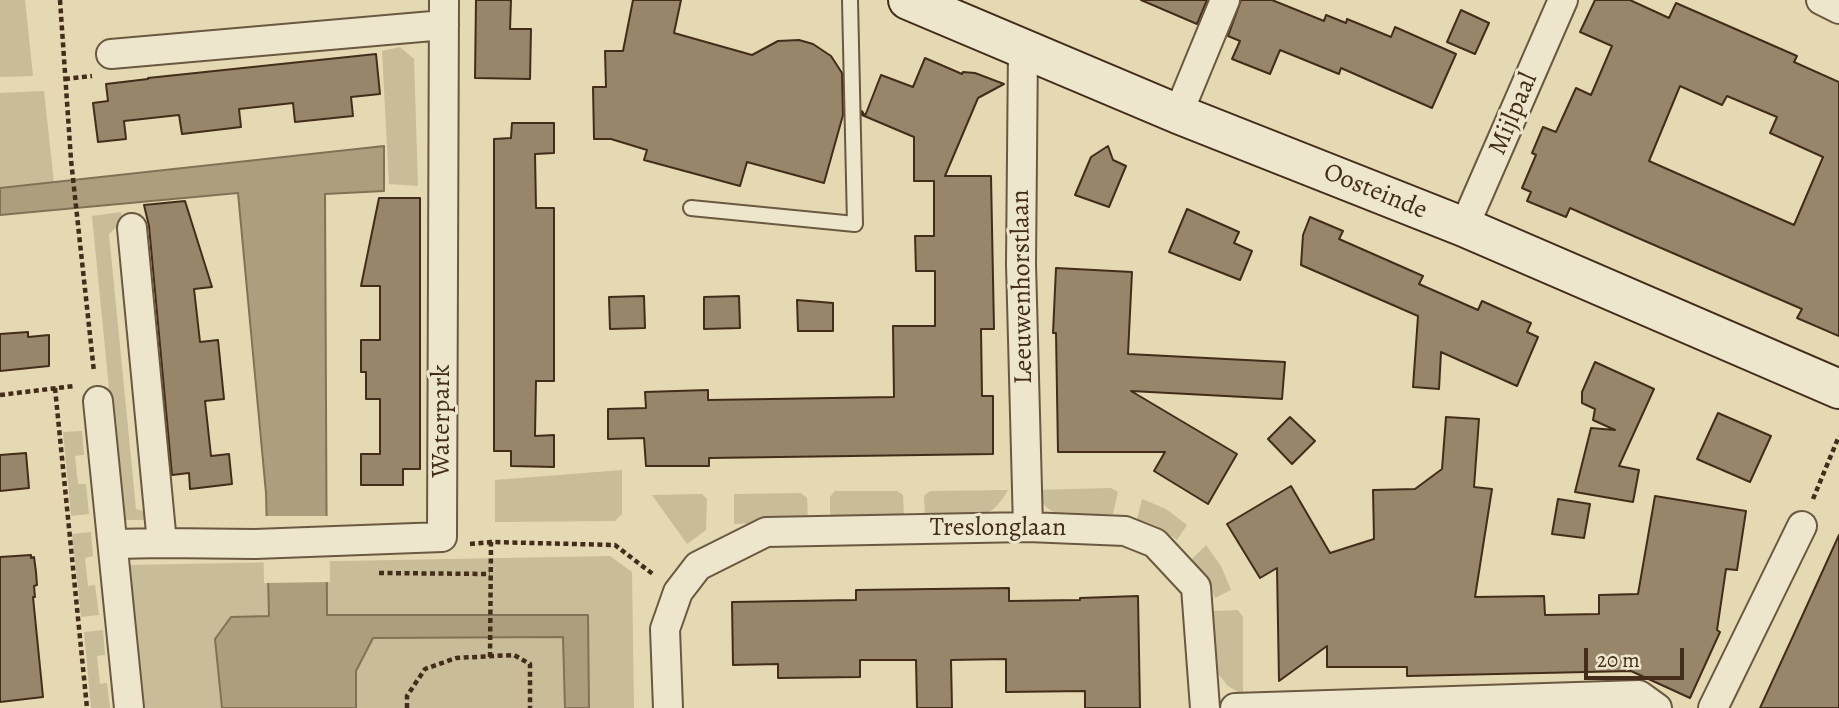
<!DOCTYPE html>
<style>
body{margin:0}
#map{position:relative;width:1839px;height:708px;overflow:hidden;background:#e4d9b2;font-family:Alegreya,serif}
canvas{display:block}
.scale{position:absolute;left:1584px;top:648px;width:100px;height:32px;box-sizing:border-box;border:4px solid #432d1a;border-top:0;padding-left:9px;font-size:21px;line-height:24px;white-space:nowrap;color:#432d1a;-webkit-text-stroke:5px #ede6cd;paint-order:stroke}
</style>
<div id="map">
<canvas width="1839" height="708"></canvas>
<div class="scale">20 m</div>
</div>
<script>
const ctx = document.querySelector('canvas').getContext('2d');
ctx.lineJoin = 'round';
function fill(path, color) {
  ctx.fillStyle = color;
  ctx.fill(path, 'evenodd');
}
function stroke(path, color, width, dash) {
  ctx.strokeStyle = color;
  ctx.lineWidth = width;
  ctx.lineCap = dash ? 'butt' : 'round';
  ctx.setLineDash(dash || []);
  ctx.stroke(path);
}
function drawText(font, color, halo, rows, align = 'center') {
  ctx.font = font + ' Alegreya,serif';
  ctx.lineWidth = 6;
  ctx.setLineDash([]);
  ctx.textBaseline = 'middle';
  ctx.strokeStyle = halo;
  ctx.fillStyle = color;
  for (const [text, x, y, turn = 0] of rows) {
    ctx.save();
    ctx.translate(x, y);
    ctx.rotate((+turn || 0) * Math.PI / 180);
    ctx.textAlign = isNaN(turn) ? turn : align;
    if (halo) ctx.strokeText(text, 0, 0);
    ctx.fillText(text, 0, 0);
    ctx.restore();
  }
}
fill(new Path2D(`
 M0 0H25L33 76 0 77Z
 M400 47 414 59 418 186 389 184 382 51Z
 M44 91 54 183 0 188V93Z
 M121 212 122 222 109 234 136 509 146 512 145 520H126L121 511 92 216Z
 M82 431 84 455 75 456 78 484H86L89 514 71 516 63 432Z
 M622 470V514L615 521 495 522V480Z
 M1111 488 1118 492 1113 514C1076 516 1054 526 1033 490Z
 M1008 490C987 528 963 518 925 519L924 496 930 491Z
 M835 491H897L903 495 904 519 830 521V497Z
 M801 493 807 498 808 521 734 524V494Z
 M702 494 707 499 706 530 687 544 652 495Z
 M1142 499 1166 509 1187 525 1177 540 1157 526 1137 519Z
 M91 532 93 556 85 558 88 586 95 585 99 615 81 617 72 534Z
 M1206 545 1221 566 1231 590 1215 598 1205 576 1191 560Z
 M610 556 632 572 634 708H142L128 565Z
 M1238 610 1243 617V695L1228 686 1215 670 1214 611Z
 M103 630 105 655 97 656 100 684 107 683 110 708H91L84 632Z`), '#c9bc98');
const water = new Path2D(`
 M384 146V191L325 194 327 615H588L589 708H565L563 637 373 638 356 671V708H222L215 639 231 617 269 616 266 493 238 193 0 215V188Z`);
fill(water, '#ad9f7e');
stroke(water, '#837156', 2);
fill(new Path2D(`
 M263 516H329L330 582 264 583Z`), '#e4d9b2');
const building = new Path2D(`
 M476 0H511L510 29H531L530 79 475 78Z
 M633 0H681L674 33 752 55 778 41 799 40 813 44 831 56 842 73 843 115 824 183 747 162 740 186 644 160 647 150 611 139H594L593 87H606L605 51H623Z
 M1141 0H1207L1197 24Z
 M1241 0H1272L1324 21 1326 15 1346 23 1347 19 1391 37 1395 27 1456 54 1432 108 1341 68 1339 74 1280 50 1270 74 1232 59 1240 41 1228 36Z
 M1595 0H1630L1669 18 1676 3 1797 56 1794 62 1839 82V336L1797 318 1802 309 1638 238 1570 208 1566 217 1527 201 1531 192 1522 188 1536 155 1532 153 1543 127 1556 132 1576 88 1591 95 1612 46 1580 32ZM1680 86 1722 105 1727 96 1777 117 1770 133 1823 157 1794 225 1649 161Z
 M1461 10 1489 23 1475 54 1447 42Z
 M376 54 380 94 351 97 353 116 295 122 293 103 239 109 241 127 182 134 179 115 124 121 126 139 98 142 93 103 108 101 106 84 148 79V78Z
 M925 58 962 74 963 72 975 73 1004 84 978 98 945 176H991L994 329H981L982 396H993V454L709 458V466H646L644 438 608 439V409L646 408 645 392 708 390V400L894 397 893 326H935V271H916L915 236H934V181H914V137L862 115V111L865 116 881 75 913 87Z
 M512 123H554V153L535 154 536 208H554V381H536L535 436 554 435V467L511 466V451H494V139L511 138Z
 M1108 146 1113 160 1126 166 1109 207 1075 195 1091 157Z
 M379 198H420V469H403V485H361V454H380V399H366V372H361V340H380V286H361Z
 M185 201 212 287 194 289 200 342 218 340 224 399 205 401 211 456 229 454 232 484 190 489 189 473 172 475 149 226 144 205Z
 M1187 209 1239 232 1234 243 1252 251 1240 280 1169 252Z
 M1310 217 1343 231 1339 239 1423 276 1419 284 1478 310 1482 301 1531 323 1527 332 1538 337 1517 386 1441 352 1439 389 1413 387 1418 316 1301 265 1303 235Z
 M1056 268 1132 272 1128 354 1285 362 1282 399 1131 391 1237 454 1208 504 1154 471 1165 452H1058L1056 333H1053Z
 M644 296 645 328 610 329 609 297Z
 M739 296 740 328 704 329V297Z
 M797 300 833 303V331H798Z
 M28 332V337L49 335V366L0 371V334Z
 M1595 362 1654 389 1619 466 1639 470 1633 502 1575 492 1591 428 1615 430 1593 420 1595 409 1582 403V392Z
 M1718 413 1771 436 1750 482 1697 459Z
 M1290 417 1315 441 1292 464 1268 439Z
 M1446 417 1479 419 1474 487 1492 489 1475 597 1544 596 1545 615 1599 614V595L1638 594 1655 496 1746 511 1737 570 1726 569 1717 630 1720 632 1690 698 1631 671 1407 676V667H1327V646L1279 681 1277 568 1260 578 1227 524 1291 486 1330 553 1374 539 1373 490 1415 489 1442 469Z
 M26 453 29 488 0 491V455Z
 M1558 499 1590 504 1584 538 1552 534Z
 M1839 535V708H1760L1794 634Z
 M31 555V558L34 557 36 572 37 585 34 586 35 597H33L43 697 0 702V557Z
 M1009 588V601L1080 600V598L1138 596 1140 708H1085V691L1006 692V659L951 660 952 708H917L916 660H860V677L778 678V664L733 665 732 602 856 600V590Z`);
fill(building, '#978669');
stroke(building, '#432d1a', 2);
const lane = new Path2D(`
 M691 208 855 224 850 0`);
const street = new Path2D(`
 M1821 0 1839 9
 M1023 48 1021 264 1028 527
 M111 54 444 25
 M1178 114 1225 0
 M1464 227 1563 0
 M132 228 162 543
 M98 401 129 708
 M114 544 162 543 255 544 442 537 444 0
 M668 708 665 629 678 592 698 566 766 532 1028 527 1125 531 1155 543 1196 587 1205 708
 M1235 708 1639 695 1657 708
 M1713 708 1802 526`);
const secondary = new Path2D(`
 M908 0 1178 114 1464 227 1839 389`);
stroke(lane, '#6b5840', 18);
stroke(street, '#6b5840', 32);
stroke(secondary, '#432d1a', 42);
stroke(new Path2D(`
 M60 0 71 160 94 372
 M65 79 92 76
 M55 388 87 708
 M0 395 74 386
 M1813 499 1839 436
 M470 544 491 542 615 545 654 575
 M379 573 490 574
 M490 657 491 542
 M407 708V696L425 669 456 658 514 655 530 664V708`), '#432d1a', 4.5, [5, 3.5]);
stroke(lane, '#ede6cd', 14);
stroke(street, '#ede6cd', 28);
stroke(secondary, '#ede6cd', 38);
drawText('26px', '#432d1a', '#ede6cd', [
 ["Mijlpaal",1514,114,-67],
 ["Oosteinde",1375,192,22],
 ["Leeuwenhorstlaan",1023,287,-91],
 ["Waterpark",443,421,-90],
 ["Treslonglaan",998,529]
]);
</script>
